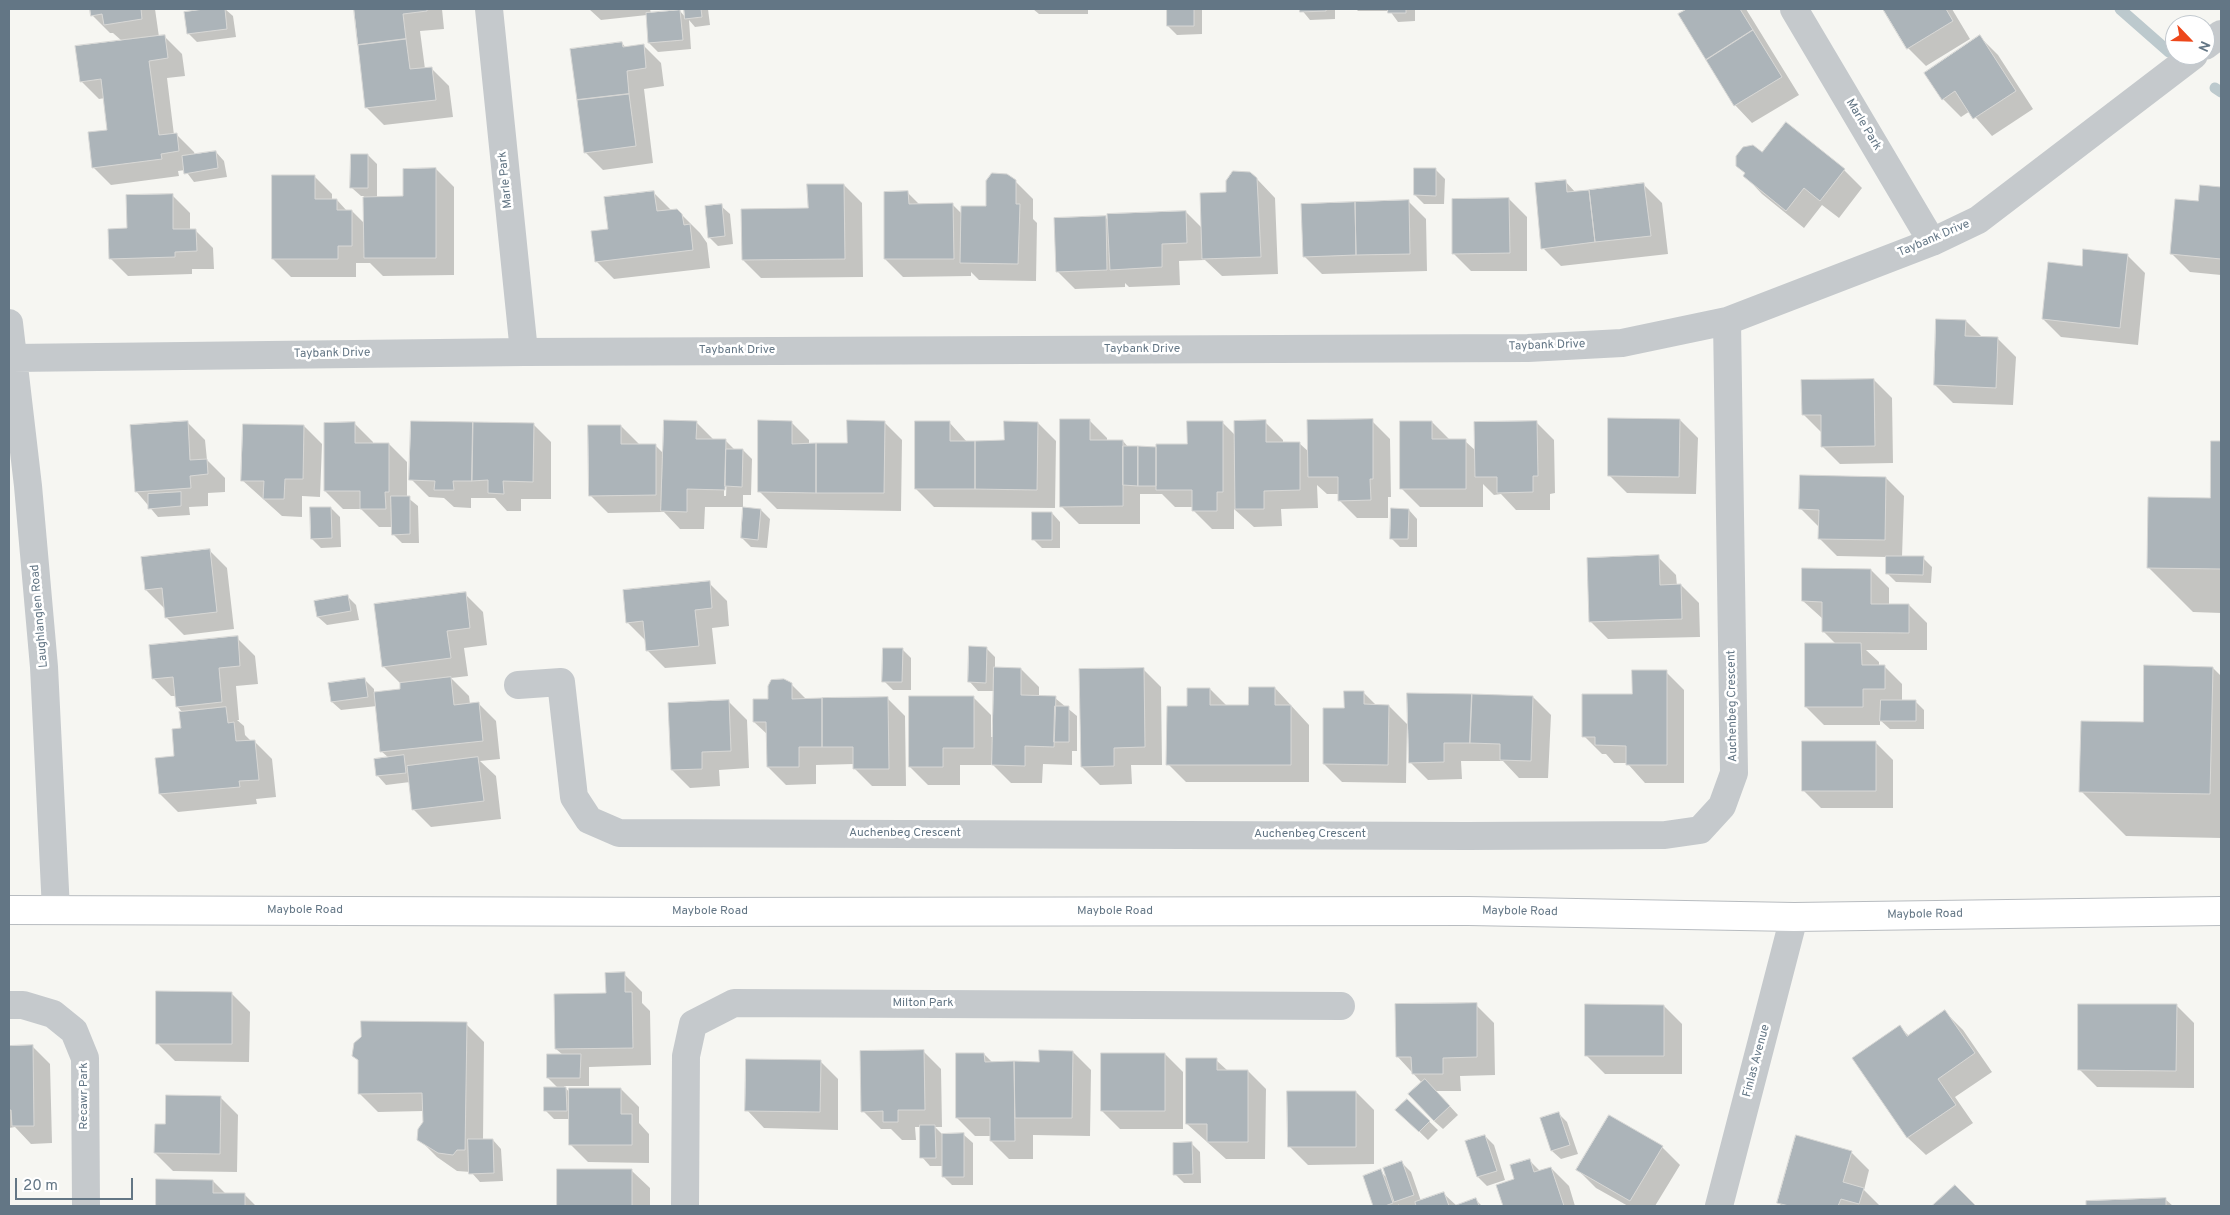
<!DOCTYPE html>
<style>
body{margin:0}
#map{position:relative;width:2230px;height:1215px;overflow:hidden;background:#f6f6f2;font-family:Overpass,sans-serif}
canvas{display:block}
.frame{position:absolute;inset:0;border:10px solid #637685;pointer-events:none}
.north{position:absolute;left:2165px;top:15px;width:50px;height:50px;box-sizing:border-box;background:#fff;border:1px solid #c1c8ce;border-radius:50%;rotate:114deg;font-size:14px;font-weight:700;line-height:20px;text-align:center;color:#637685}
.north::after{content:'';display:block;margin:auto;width:18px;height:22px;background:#ed471b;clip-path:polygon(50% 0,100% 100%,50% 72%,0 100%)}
.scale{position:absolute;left:15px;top:1178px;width:118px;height:22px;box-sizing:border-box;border:2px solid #637685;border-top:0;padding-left:6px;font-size:15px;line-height:18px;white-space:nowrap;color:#637685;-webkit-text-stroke:4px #fff;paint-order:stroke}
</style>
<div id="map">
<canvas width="2230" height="1215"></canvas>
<div class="frame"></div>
<div class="north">N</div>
<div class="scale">20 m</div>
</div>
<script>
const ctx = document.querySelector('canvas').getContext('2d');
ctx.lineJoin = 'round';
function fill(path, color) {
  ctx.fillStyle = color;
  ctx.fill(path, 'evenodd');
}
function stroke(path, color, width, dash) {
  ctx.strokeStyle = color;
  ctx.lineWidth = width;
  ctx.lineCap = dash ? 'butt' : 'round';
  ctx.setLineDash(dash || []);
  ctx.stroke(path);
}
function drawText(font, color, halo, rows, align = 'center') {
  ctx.font = font + ' Overpass,sans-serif';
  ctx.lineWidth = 5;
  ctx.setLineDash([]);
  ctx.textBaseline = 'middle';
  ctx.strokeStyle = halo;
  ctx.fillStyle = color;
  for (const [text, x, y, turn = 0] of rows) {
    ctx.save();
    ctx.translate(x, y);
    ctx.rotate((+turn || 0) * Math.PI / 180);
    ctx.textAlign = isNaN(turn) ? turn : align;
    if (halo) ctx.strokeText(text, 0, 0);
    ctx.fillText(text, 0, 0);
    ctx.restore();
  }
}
fill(new Path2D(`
 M91 9H155L159 37 164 36 182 54 185 76 167 78 174 135 176 134 194 152 195 155 216 152 224 161 227 177 194 182 185 170 178 171 179 176 111 185 93 167 109 131 105 98 99 99 81 81 122 41 113 33H110L92 15Z
 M215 9H225L233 16 236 37 197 42 188 33 186 13Z
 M355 9H442L444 29 420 31 425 69 431 68 449 86 453 117 384 125 366 107Z
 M589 9H650L651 14 680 11 686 18 685 9H708L710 25 695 27 689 20 691 49 658 52 649 43 647 15 601 20Z
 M969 9H1000L970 10Z
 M1033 9H1088V14H1039Z
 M1168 9H1202V34L1177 35 1168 26Z
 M1301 9H1335V19L1310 20Z
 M1356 9H1415V21L1398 22 1390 11H1358Z
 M1689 9H1746L1799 95 1752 123 1735 105 1680 15Z
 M1885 9H1952L1970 39 1926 66 1908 48Z
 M1980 37 1998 55 2033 109 1992 136 1970 111 1961 117 1943 99 1926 73Z
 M622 43 626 48 643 45 661 63 664 86 644 89 653 163 603 170 585 152Z
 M1786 124 1844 170 1862 188 1839 218 1822 205 1804 228 1762 194 1745 176Z
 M368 155 377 164V198L404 197 436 169 454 187V275L383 276 370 263H356V277H291L273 259 314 176 332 194V200H337L347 211H352L365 224 364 196H361L352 188Z
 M1436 170 1445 179 1444 204H1424L1415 195Z
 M1257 179 1275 198 1278 274 1222 276 1205 260 1179 261 1180 285 1129 287 1125 283V287L1075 289 1057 271 1105 217 1109 221 1186 212 1203 229 1228 193Z
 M1015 181 1033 199V219L1037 223 1036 281 979 280 971 272V276L903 277 885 259 908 193 920 205H953L962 214 987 208Z
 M1565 181 1576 193 1644 185 1662 203 1668 254 1561 266 1543 248Z
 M844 185 862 203 863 277 761 278 743 260 809 209Z
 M2201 186 2221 188V275L2190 272 2172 254 2199 202Z
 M654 193 672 211 677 210 700 233 707 243 710 268 614 279 596 261 610 231Z
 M172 195 190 213V230H195L213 248 214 269H192V274L128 276 110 258 128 229Z
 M1509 199 1527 217V271H1471L1453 253Z
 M1408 201 1426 219 1427 271 1322 274 1304 256Z
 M721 206 730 214 733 244 718 246 709 237Z
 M2127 255 2145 273 2138 345 2061 337 2043 319 2083 267Z
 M1966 321 1983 338 1998 339 2016 357 2013 405 1953 403 1935 385Z
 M1874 380 1892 398 1893 463 1840 464 1822 446 1821 432 1803 414Z
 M1089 420 1107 438V441H1123L1129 448H1155L1188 445 1222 422 1236 436 1265 422 1283 440V443H1299L1309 452 1372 421 1390 439 1391 497H1388V518H1357L1339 500V494H1327L1317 485 1318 508 1281 509 1282 526 1254 527 1234 509V529H1212L1194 511V507H1175L1162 494H1140V524H1079L1061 506Z
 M1680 420 1698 438 1696 494 1627 493 1609 475Z
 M187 422 205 440 207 460 225 478V492L208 493V506L189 507 190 515 158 517 136 491Z
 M696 422 714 440 726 441 735 450H743L752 459 751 495H743V507H705L704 529H680L664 512 608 513 590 495 621 426 639 444 655 445 664 454ZM724 472H727L726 496H724Z
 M791 422 809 440V445L849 444 884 422 902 440 901 511 777 509 759 491Z
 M949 422 967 442H1005L1038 423 1056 441 1055 508 934 507 916 489Z
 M1432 422 1450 440 1465 441 1476 451 1536 422 1554 440 1555 493 1550 494V510H1516L1501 494 1494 495 1483 484V507H1420L1402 489Z
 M355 424 373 442V444H389L407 462V497L418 506 419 543H402L393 534V527H379L361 509H343L325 491Z
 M533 424 551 442V499H521V511H507L495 498H471V508L454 507 444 498 429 497 411 479Z
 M304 426 322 444 320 497 302 496V517L282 516 242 480Z
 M2212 442H2221V613L2193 612 2148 567 2211 500Z
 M1886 478 1904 496 1902 557 1923 558 1932 567 1931 583 1896 582 1887 573V557L1837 556 1819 538V527L1801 509Z
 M331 508 340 517 341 547 321 548 312 539Z
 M761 510 770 519 767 548 751 547 742 538Z
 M1409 510 1417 519V547H1400L1391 538Z
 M1052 513 1060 522V548H1042L1033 539Z
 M209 550 227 568 234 629 184 635 166 617 164 608 146 590Z
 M1658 557 1676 575 1677 586 1681 585 1699 603 1700 637 1608 639 1590 621Z
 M1871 570 1889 588V605H1909L1927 623V650H1866L1879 662V666H1884L1902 684V701H1915L1924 710V729H1890L1880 720V725H1824L1806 707 1836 644 1823 631V619L1803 601Z
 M709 583 727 601 729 626 712 628 716 664 665 668 647 650 645 640 627 622Z
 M465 594 483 612 487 645 464 648 468 676 451 678 469 696 470 704 478 703 496 721 500 759 480 761 496 776 501 819 431 827 413 809 410 782 386 785 378 776 376 760 389 758 381 751 377 706 341 710 332 702 365 680 374 689V693L402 690 401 684 383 666Z
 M348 597 356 605 359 620 327 625 318 617Z
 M237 638 255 656 258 684 236 686 239 720H237L244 726 245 735 251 741H254L272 759 276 797 256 799 257 804 178 812 160 794 176 757 183 713 177 706 176 696H171L153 678Z
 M986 648 995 657V668L1021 669 1039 687V697L1055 698 1077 716V751H1072V765L1043 764 1042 783H1011L991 763V765H960V785H928L910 767 973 697 991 715V737H994L995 691H978L970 682Z
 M903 650 911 658V690H893L884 681Z
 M2213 668 2221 676V838L2126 836 2081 791Z
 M1143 669 1161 687 1162 765H1131L1132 784 1100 785 1082 767Z
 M1666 672 1684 690V783H1645L1627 763H1614L1606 754H1602L1584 736 1633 695Z
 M791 684 807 700 887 698 905 716 906 786H872L854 768V764L816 765V784L786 785 768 767 767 734 754 722 769 700Z
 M1275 688 1309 725V782H1186L1168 764 1189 708 1210 689 1227 706H1250Z
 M1363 692 1377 706H1389L1407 724 1406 783 1342 782 1324 764 1345 709Z
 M1409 695 1533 697 1551 715 1548 778H1519L1503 761H1461L1462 779 1428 780 1410 762Z
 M729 702 747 720 749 768 719 770 720 786 690 788 672 770Z
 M1875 742 1893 760V808H1821L1803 790Z
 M624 974 642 992V1003L650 1011 651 1065 589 1067V1086H564L570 1093 621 1089 639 1107V1123L649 1134V1163L588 1162 570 1144V1119H554L545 1110 558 1088 548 1078 563 1055 556 1049Z
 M232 994 250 1012 249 1062 175 1061 157 1043Z
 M1476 1005 1494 1023 1495 1075 1460 1076 1461 1091H1436L1458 1115 1443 1129 1434 1121 1422 1083 1397 1056Z
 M2176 1005 2194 1023V1088L2097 1087 2079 1069Z
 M1664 1006 1682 1024V1074H1605L1587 1056Z
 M1945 1012 1963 1030 1992 1072 1955 1097 1973 1123 1926 1155 1908 1138 1853 1058 1899 1026 1909 1036Z
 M466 1024 484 1042 483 1140H493L501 1149 503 1181 480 1182 471 1172 457 1171 437 1157 419 1139 424 1122V1111L378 1112 360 1094 359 1061 353 1055Z
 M32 1046 50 1064 52 1143 31 1144 15 1127 9 1128V1047Z
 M923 1051 941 1069 942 1127H935L943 1135H964L973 1143V1185H952L943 1176V1166H930L922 1157 921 1127H915L916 1140H902L891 1129H881L863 1111Z
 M1073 1052 1091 1070 1090 1136 1033 1135V1159H1009L991 1141V1136H975L957 1118 984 1054 993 1063H1040Z
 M1165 1054 1183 1072V1129H1120L1102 1111Z
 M1216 1060 1228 1071H1248L1266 1089 1265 1159H1226L1187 1124Z
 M820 1061 838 1079V1130L764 1128 747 1110Z
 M1356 1092 1374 1110V1164L1308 1165 1290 1147Z
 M220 1097 238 1115 237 1172 173 1171 155 1153 166 1125Z
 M1407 1100 1438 1130 1428 1140 1397 1110Z
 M1558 1113 1567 1122 1578 1154 1561 1159 1552 1151Z
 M1485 1136 1494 1145 1505 1180 1487 1186 1478 1177 1467 1142Z
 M1191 1143 1200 1152 1201 1183H1184L1175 1174Z
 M1662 1147 1680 1165 1655 1206H1628L1596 1188 1578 1170Z
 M1851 1152 1869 1170 1864 1190 1880 1206H1782L1778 1202Z
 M1529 1160 1541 1172 1551 1168 1569 1186 1575 1206H1504L1497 1186 1516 1180Z
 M1402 1163 1411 1172 1421 1201 1444 1194 1457 1206H1400L1398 1204 1399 1206H1375L1364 1177 1380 1171 1387 1178Z
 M558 1170 632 1171 650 1188V1206H559Z
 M157 1181H213L226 1194H244L256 1206H157Z
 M2165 1199 2173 1206H2087V1202Z
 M1476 1200 1482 1206H1458Z`), '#0003');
stroke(new Path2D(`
 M2120 9 2169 52
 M2215 88 2221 92`), '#bcc9cd', 11);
const building = new Path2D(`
 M90 9H141L142 19 104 25 102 14 91 16Z
 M205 9H225L227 29 187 34 184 12Z
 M354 9H427V11L403 14 406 39 358 45Z
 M684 9H701L702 17 685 19Z
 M1167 9H1194V26H1167Z
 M1300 9H1326V11L1300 12Z
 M1388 9H1406V13H1388Z
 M1687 9H1740L1753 30 1706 60 1678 14Z
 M1883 9H1946L1953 21 1907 49Z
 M680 10 683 40 648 43 646 13Z
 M1753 30 1782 77 1734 106 1706 60Z
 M165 35 168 58 149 61 159 135 177 133 179 151 161 154 162 159 92 168 88 132 107 130 101 79 80 82 75 46Z
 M1980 35 2016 91 1973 119 1955 91 1942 100 1924 73Z
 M406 39 410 69 432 67 436 100 365 108 358 45Z
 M622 42 623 47 644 44 646 68 627 71 629 94 577 100 570 49Z
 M629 94 636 146 584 153 577 100Z
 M1786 122 1845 169 1820 201 1804 188 1786 211 1743 176 1745 173 1736 166V156L1743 147 1753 145 1762 152Z
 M216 151 218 168 184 174 182 156Z
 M351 154H368V188H350Z
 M436 168V258H364L363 197 403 196V169Z
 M1414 168H1436V196L1414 195Z
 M1233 171 1250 172 1257 178 1261 257 1202 259 1200 193 1226 192V181Z
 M992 173 1007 174 1016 180V204H1020L1018 264 960 263 961 206H986V181Z
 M272 175H315V199H337V210H352V246H338V259H272Z
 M1566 180 1567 192 1589 190 1595 242 1541 249 1535 183Z
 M1644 183 1651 236 1595 242 1589 190Z
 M807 184H844L845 259 742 260 741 209 808 208Z
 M2200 185 2221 187V259L2170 254 2175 199 2198 201Z
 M654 191 657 211 677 209 682 214 684 225 690 224 693 250 595 262 591 231 608 229 604 197Z
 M908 191 909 204 953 203 954 259H884V192Z
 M173 194V229H196L197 251 175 252V257L109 259 108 229 127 228 126 195Z
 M1509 198 1510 253 1452 254V199Z
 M1409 200 1410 254 1356 255 1355 202Z
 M1355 202 1356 255 1303 257 1301 204Z
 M722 204 725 236 708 238 705 206Z
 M1186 211 1187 243 1162 244V267L1110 270 1107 214Z
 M1106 216 1107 270 1056 272 1054 218Z
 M2083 249 2128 254 2120 328 2042 319 2048 262 2082 266Z
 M1936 319 1966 320 1965 336 1998 337 1996 388 1934 385Z
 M1874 379 1875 446 1821 447V415H1802L1801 380Z
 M1608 418 1680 419 1679 477 1608 476Z
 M1060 419H1090V440H1123V506L1060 507Z
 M1373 419V479H1370L1371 500 1338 501V477H1308L1307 420Z
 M664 420 697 421 696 439H726L725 490 687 489V512L661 511Z
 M758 420 792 421V444L816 443V493L758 492Z
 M847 420 885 421 884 493H816V443H847Z
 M1266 420V442H1300V490L1264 491V509H1235L1234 421Z
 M188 421 190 460 207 459 208 474 190 476 191 488 135 492 130 425Z
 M411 421 473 422 472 481H453L454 490H434L435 481 409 480Z
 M915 421H950V441H975V489H915Z
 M1004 421 1038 422 1037 490 975 489V441L1004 440Z
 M1187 421H1223V492H1217V511H1192V490H1156V444H1187Z
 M1400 421H1432V439H1466V489H1400Z
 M1537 421 1538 476H1533V492L1497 493V477H1475L1474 422Z
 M355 422V443H389V492H385L386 509H360V491H324V423Z
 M473 422 534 423 533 482 503 481 504 494 488 493V480L472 481Z
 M243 424 304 425 303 479H285L284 499H263L264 481H241Z
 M588 425H621V444H656V495L589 496Z
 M2211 441H2221V569L2147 568 2148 497 2210 498Z
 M1123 446H1138V486L1123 485Z
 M1138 446 1156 447V486H1138Z
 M726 449H743L742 487 725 486Z
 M1800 475 1886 477 1885 540 1818 539 1819 510 1799 509Z
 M181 492V506L148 509V494Z
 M391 496H410V534L392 535Z
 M310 507H331L332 538 311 539Z
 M743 507 761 509 758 540 741 538Z
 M1391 508 1409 509 1408 539H1390Z
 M1032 512H1052V540H1032Z
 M210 549 217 612 165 618 162 588 145 590 141 557Z
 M1659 555 1660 585 1681 584 1682 619 1589 622 1587 558Z
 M1886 556H1924L1923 575 1886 574Z
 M1802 568 1871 569V604H1909V633L1822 632V602L1802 601Z
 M710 581 712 608 695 610 699 646 646 651 643 621 626 623 623 590Z
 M466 592 470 628 447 631 451 658 382 667 374 604Z
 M348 595 351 611 317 617 314 601Z
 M238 636 240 666 219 668 222 702 176 707 173 677 152 679 149 645Z
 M1805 643H1861L1862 665H1885V689H1863V707H1805Z
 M969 646 987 647 986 683 968 682Z
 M883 648H903L902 682H882Z
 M2144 665 2213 667 2210 794 2079 792 2081 721 2143 722Z
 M994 667 1021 668V695L1056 696 1054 747 1025 746V766L992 765Z
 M1144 668 1145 747 1114 748V766L1081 767 1079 669Z
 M1632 670H1667V765H1626V746L1595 745V737H1582V694H1632Z
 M451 677 454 705 479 702 483 741 380 752 374 692 400 689V683Z
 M365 678 368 697 331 702 328 683Z
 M784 679 792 683V699L822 698V747H799V767H767L766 722H753V699H768V686L771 680Z
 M1249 687H1275V705H1291V765H1166L1167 706H1187V688H1210V705H1248Z
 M1344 691H1364V704L1389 705 1388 765 1323 764V708H1344Z
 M1407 693 1472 694 1470 743H1444V762L1409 763Z
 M1472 694 1533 696 1531 761 1500 760V744L1470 743Z
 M909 696H974V748H943V767H909Z
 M888 697 889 769H853V747H822V698Z
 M729 700 731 751 702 752V769L671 770 668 703Z
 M1881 700H1916V721H1880Z
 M1055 706H1069V742H1054Z
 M226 707 228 723 234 722 236 741 255 740 259 780 239 781 240 787 159 794 155 758 174 756 172 729 181 728 179 712Z
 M1802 741H1876V791H1802Z
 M404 755 406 773 376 776 374 759Z
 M478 757 484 801 412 810 407 766Z
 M625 972V992H632L633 1048 555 1049 554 994 606 993 605 973Z
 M156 991 232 992V1044H156Z
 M1477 1003V1057L1443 1058V1074H1412L1411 1057H1396L1395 1004Z
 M1585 1004 1664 1005V1056H1585Z
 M2078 1004H2177L2176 1071 2078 1070Z
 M1945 1010 1975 1053 1938 1079 1956 1105 1907 1138 1852 1058 1900 1025 1907 1036Z
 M361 1021 467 1022 465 1150H457L453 1155 438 1153 417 1140 418 1129 423 1122 422 1093 358 1094V1060L352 1056 354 1043 361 1037Z
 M33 1045 34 1126H12L11 1110H9V1046Z
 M924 1050 925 1110H898V1122H883V1111L861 1112 860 1051Z
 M1039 1050 1073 1051 1072 1118H1015L1014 1061 1039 1062Z
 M956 1053H984L985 1062 1014 1061 1015 1141H990V1118H956Z
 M1101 1053H1165V1111H1101Z
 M547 1054H581L580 1078H547Z
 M1186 1058H1217V1070H1248V1142H1207V1124H1186Z
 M746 1059 821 1060 820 1112 745 1111Z
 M1425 1079 1450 1106 1434 1121 1408 1094Z
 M544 1087H566L567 1111H544Z
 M569 1088H621V1114H632V1145H569Z
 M1287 1091H1356V1147H1288Z
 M166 1095 221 1096 220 1154 154 1153 155 1124H165Z
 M1407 1099 1430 1121 1419 1132 1395 1110Z
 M1559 1112 1570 1145 1551 1151 1540 1118Z
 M1609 1115 1663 1146 1630 1201 1576 1170Z
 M920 1125H935L936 1158H920Z
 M964 1133V1177H942V1134Z
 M1485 1135 1497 1171 1477 1177 1465 1141Z
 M1796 1135 1852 1151 1843 1182 1864 1188 1859 1204 1841 1199 1838 1206H1789L1777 1203Z
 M468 1139H493L494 1173 469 1174Z
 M1192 1142 1193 1174 1173 1175V1143Z
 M1530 1159 1534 1172 1551 1167 1564 1206H1503L1496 1185 1514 1179 1510 1165Z
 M1402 1161 1414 1195 1394 1202 1383 1168Z
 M557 1169H632V1206H557Z
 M1381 1169 1393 1203 1385 1206H1373L1363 1176Z
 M156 1179 213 1180V1193H245V1206H156Z
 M1955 1185 1976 1206H1932Z
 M1444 1192 1449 1206H1416L1415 1202Z
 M1476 1198 1479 1206H1454Z
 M2166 1198V1206H2086V1201Z`);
fill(building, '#acb4b9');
stroke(building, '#d7d7d5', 1);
const major = new Path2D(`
 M9 910 692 912 1468 911 1794 917 2221 911`);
stroke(major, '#b8bcc0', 30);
stroke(new Path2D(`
 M489 9 524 352
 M1794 9 1932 242
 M2205 46 2221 34
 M9 323 28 486 44 667 56 910
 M13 358 524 352 1528 348 1622 343 1727 321 1932 242 1978 220 2194 55
 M518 685 561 682 574 797 589 820 619 833 1467 836 1665 835 1700 830 1722 806 1734 773 1727 321
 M9 1005H23L53 1014 74 1031 85 1058 86 1206
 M685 1206 686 1056 693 1024 734 1003 1341 1006
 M1719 1206 1794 917`), '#c5c9cc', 28);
stroke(major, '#fff', 28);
drawText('12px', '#637685', '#fff', [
 ["Marle Park",1863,125,59],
 ["Marle Park",506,180,-96],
 ["Taybank Drive",1934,239,-23],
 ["Taybank Drive",1547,346,-2],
 ["Taybank Drive",1142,350],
 ["Taybank Drive",737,351],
 ["Taybank Drive",332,354,-1],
 ["Laughlanglen Road",40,616,-95],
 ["Auchenbeg Crescent",1733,706,-91],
 ["Auchenbeg Crescent",905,834],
 ["Auchenbeg Crescent",1310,835],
 ["Maybole Road",305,911],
 ["Maybole Road",710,912],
 ["Maybole Road",1115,912],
 ["Maybole Road",1520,912,1],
 ["Maybole Road",1925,915,-1],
 ["Milton Park",923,1004],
 ["Finlas Avenue",1757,1061,-75],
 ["Recawr Park",85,1096,-90]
]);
</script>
